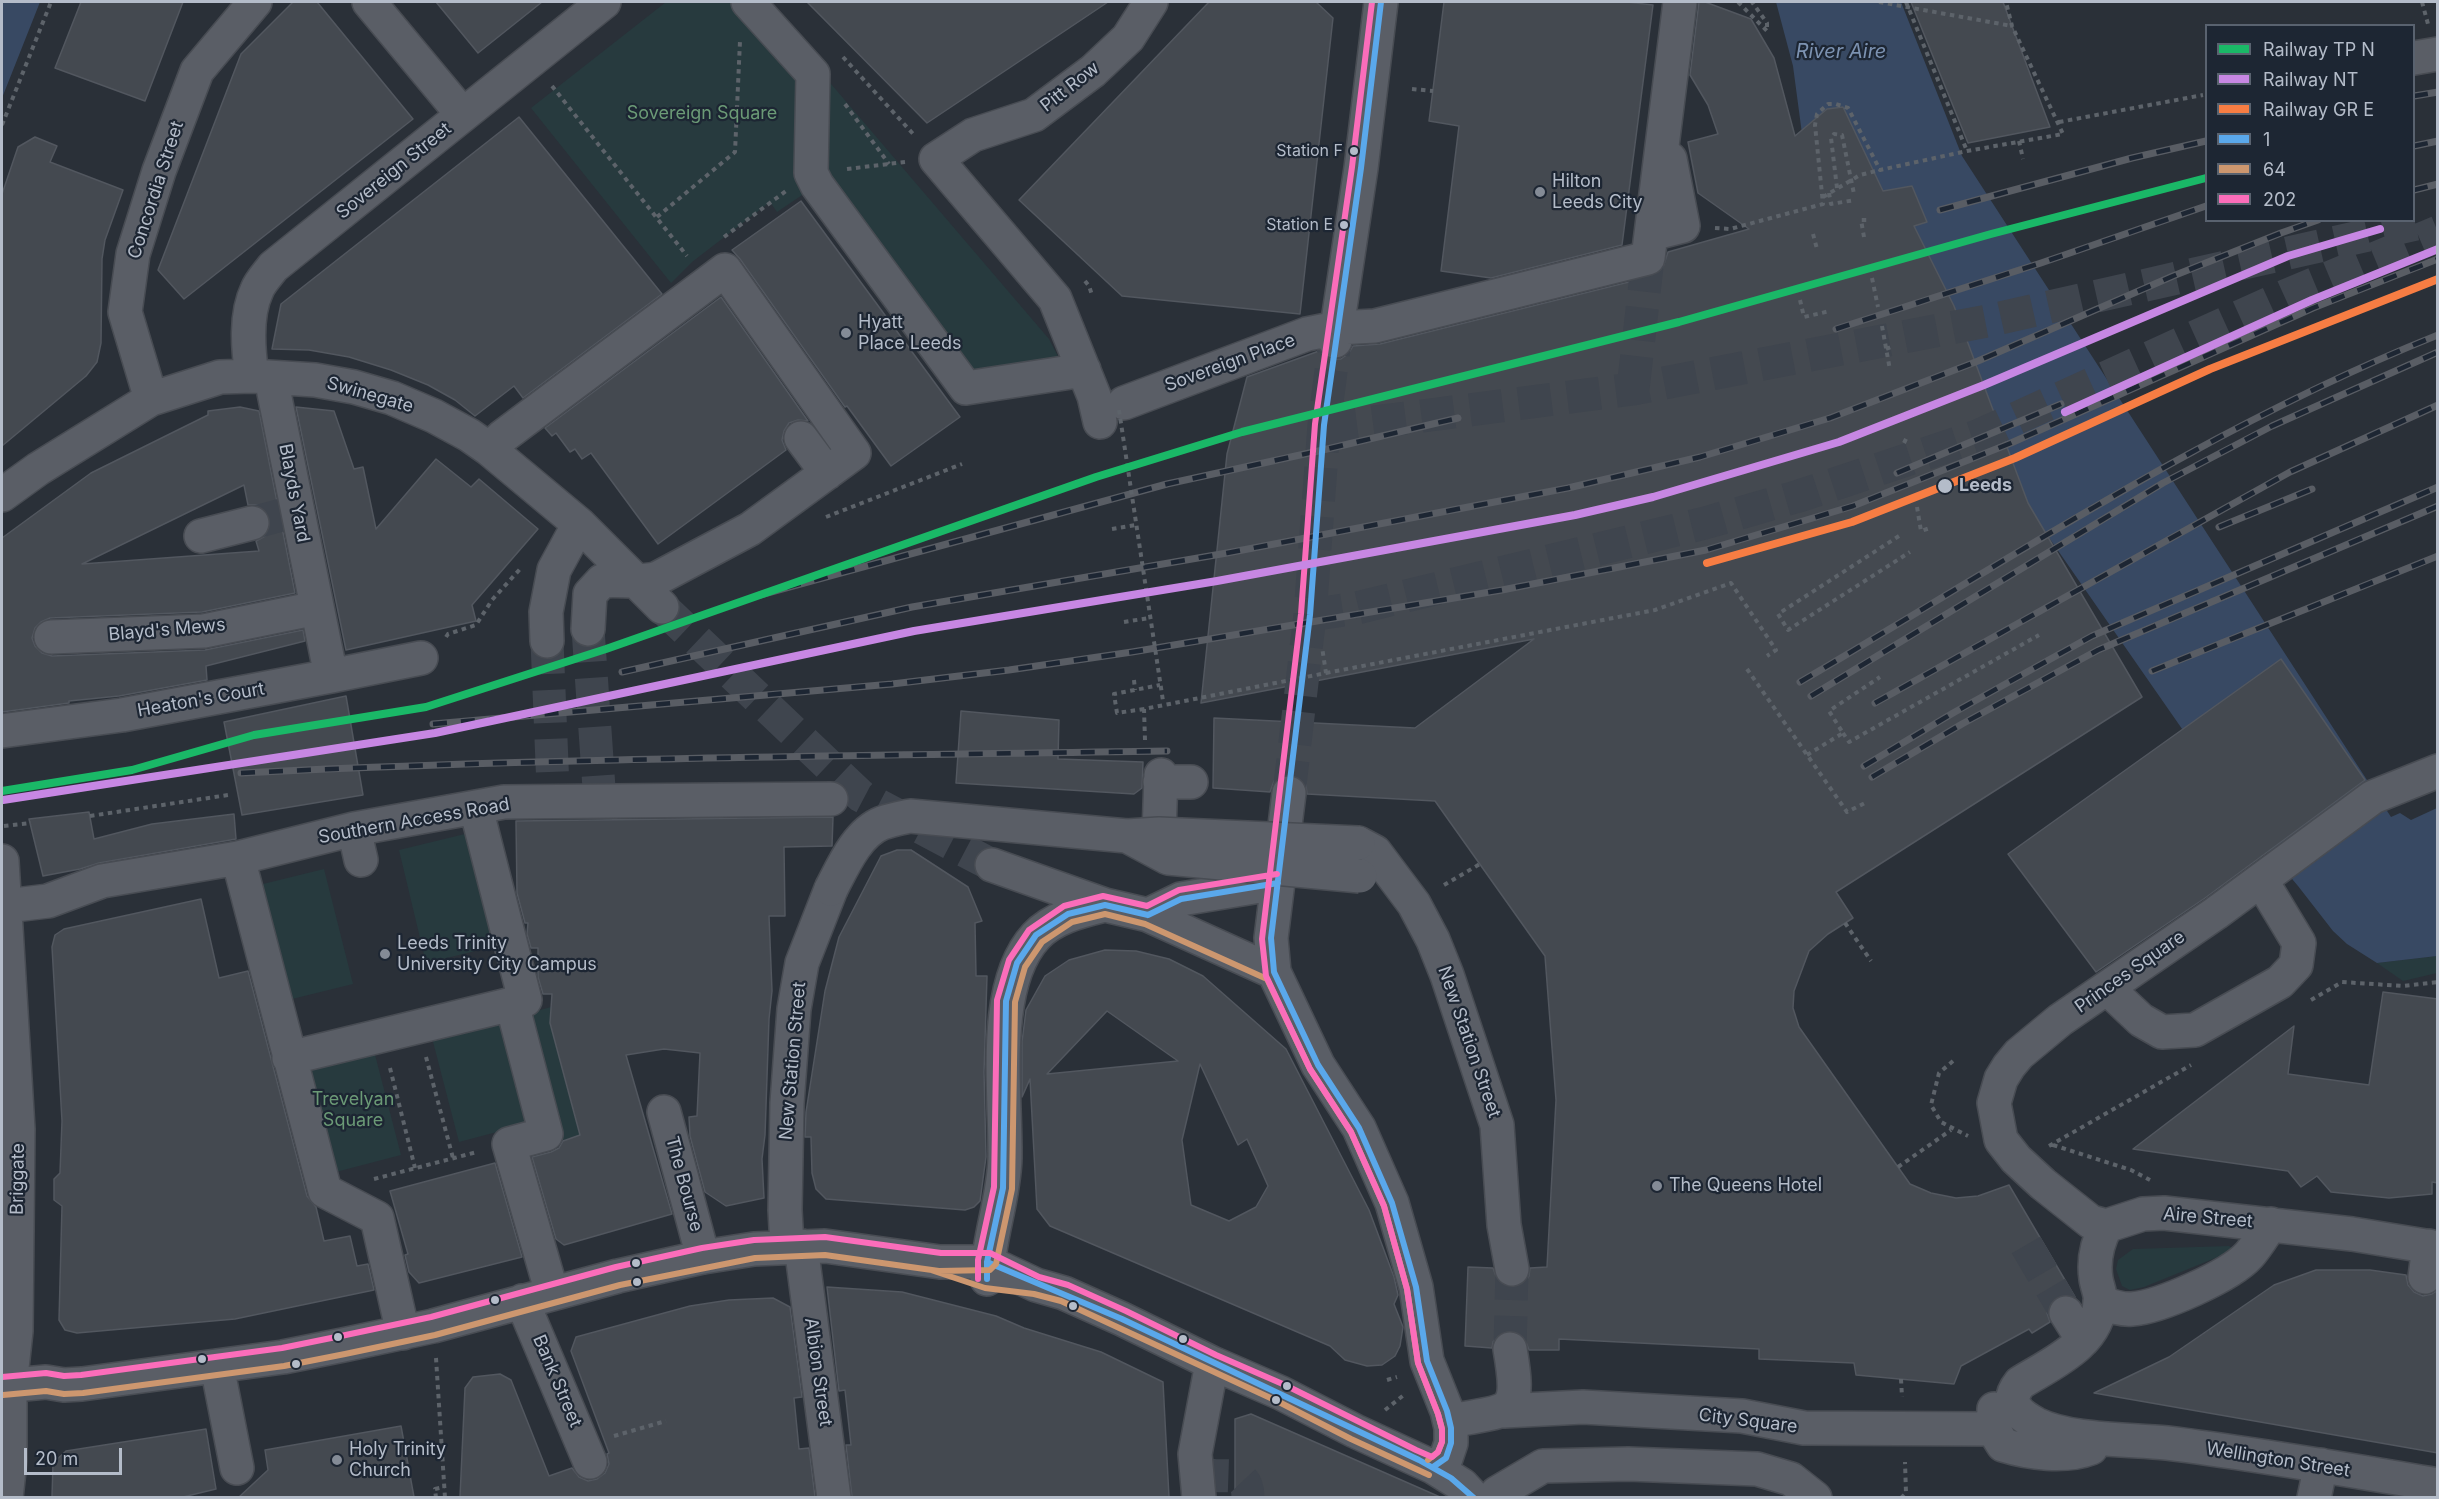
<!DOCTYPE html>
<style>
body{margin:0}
#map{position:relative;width:2439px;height:1499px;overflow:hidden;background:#2a3038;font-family:Inter,sans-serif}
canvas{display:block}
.frame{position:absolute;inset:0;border:3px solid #b4bcc9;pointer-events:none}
.legend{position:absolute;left:2205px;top:24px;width:210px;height:198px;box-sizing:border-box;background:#1d2633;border:2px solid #59626f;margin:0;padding:8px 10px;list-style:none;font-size:18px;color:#b4bcc9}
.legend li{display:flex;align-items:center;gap:12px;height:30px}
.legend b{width:30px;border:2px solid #59626f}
.scale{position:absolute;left:24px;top:1448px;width:98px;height:27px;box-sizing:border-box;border:3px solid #b4bcc9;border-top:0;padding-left:8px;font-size:18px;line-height:21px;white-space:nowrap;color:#b4bcc9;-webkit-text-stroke:4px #1d2633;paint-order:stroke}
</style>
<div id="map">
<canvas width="2439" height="1499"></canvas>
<div class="frame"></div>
<ul class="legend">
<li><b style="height:8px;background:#1ab867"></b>Railway TP N</li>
<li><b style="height:8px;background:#c787e3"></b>Railway NT</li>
<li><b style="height:8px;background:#f77d43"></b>Railway GR E</li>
<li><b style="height:8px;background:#5aa8eb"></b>1</li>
<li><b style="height:8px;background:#cd976f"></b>64</li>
<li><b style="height:8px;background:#fb6dba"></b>202</li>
</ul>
<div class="scale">20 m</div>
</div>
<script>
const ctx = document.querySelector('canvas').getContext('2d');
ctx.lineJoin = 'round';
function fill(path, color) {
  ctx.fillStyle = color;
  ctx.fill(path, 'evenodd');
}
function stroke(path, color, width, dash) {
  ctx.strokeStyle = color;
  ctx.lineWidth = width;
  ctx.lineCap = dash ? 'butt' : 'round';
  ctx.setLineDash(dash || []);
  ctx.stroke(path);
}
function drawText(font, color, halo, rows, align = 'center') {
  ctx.font = font + ' Inter,sans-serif';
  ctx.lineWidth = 4.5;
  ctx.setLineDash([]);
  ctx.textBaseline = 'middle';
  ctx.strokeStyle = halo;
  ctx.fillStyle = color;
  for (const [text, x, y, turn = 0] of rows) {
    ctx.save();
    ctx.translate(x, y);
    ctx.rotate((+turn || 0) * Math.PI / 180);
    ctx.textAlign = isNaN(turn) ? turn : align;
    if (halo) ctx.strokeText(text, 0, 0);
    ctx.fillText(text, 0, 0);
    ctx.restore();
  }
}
fill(new Path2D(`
 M666 2H761L1049 339 1062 364 974 374 817 185 777 212 770 202 692 262 671 283 531 108Z
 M469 833 496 946 426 963 399 850Z
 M324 869 353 984 288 1000 259 885Z
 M2437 956V973L2403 981 2377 963Z
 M551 1007 550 1023 580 1136 561 1141 526 1014Z
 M500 1017 527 1124 459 1142 431 1034Z
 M373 1047 401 1155 332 1173 305 1065Z
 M2229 1246 2232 1248 2230 1252 2144 1287 2130 1290 2122 1286 2116 1269 2118 1260 2133 1249Z`), '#273a3e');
fill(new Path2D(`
 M2 2H40L2 98Z
 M1776 2H1901L1962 156 2391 817 2400 813 2411 820 2437 808V956L2377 963 2347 944 2333 931 2298 886 2260 841 1810 194 1793 66Z`), '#384963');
const building = new Path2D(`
 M81 2H183L145 101 55 68Z
 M293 2H317L413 119 184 299 158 270 241 54Z
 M436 2H542L478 53Z
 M807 2H1108L927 123Z
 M1209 2H1316L1333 18 1300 314 1122 296 1019 200Z
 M1444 2H1627L1653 5 1622 245 1491 278 1441 271 1459 126 1429 121Z
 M1699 2H1705L1751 19 1774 58 1795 136 1827 109 1843 107 1883 191 1912 186 1927 222 1914 226 1954 306 2028 503 2142 697 1836 892 1853 918 1828 934 1809 951 1794 991 1793 1008 1799 1027 1910 1184 1931 1193 1956 1198 1978 1196 2009 1185 2075 1297 2065 1294 2056 1298 2049 1305 2047 1313 2050 1322 2032 1333 2029 1329 1961 1366 1954 1384 1856 1375 1854 1363 1759 1359V1349L1559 1339V1350H1529L1524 1337 1516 1331 1508 1330 1498 1335 1493 1342 1492 1348 1465 1346 1468 1267 1493 1268 1498 1282 1505 1286 1515 1287 1525 1283 1529 1276 1530 1268 1547 1267 1556 1100 1545 956 1435 801 1307 794 1306 785 1301 778 1291 774 1281 776 1274 781 1270 792 1213 788 1214 718 1415 728 1534 639 1201 703 1227 454 1247 377 1319 351 1332 359H1341L1349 353 1353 346 1380 344 1653 276 1662 270 1668 252 1749 229 1698 193 1688 142 1718 134 1708 105 1690 75Z
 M1911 2H2003L2050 127 1968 143Z
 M519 117 662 294 523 398 514 386 475 416 455 400 428 385 391 370 349 357 309 350 272 349 281 304Z
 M35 137 57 146 50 162 123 190 105 240 102 259 101 343 97 362 86 376 2 446V194L18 147Z
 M801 201 960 417 891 466 847 406 845 407 740 259 732 250Z
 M721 297 808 421 798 420 789 423 784 431 782 440 786 450 658 544 591 453 582 459 575 449 570 452 556 433 552 436 545 428Z
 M240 407 259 411 295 593 202 612 50 618 41 622 35 628 32 638 35 646 42 653 52 656 205 650 303 630 305 641 206 666 207 680 119 696 69 701V703L2 712V538L91 473 208 415V411ZM244 485 248 505H258L265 510 270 519V529L265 536 256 541 259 551 82 564Z
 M296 407 334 411 354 469 363 467 376 529 436 459 471 487 479 479 538 529 472 605 476 621 346 650Z
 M2281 659 2365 780 2205 898 2096 972 2008 854Z
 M346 696 363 795 242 815 224 722Z
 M961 711 1059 720 1058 759 1143 762 1142 788 1134 794 956 783Z
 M89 812 94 839 152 824 234 814 236 839 99 863 80 869 43 876 29 819Z
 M833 817 832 846 784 847 785 916H769L772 991 769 1019 765 1135 762 1159 764 1198 726 1206 705 1192 690 1136 689 1117 697 1116 700 1053 664 1049 626 1055 672 1214 564 1245 556 1239 532 1157 551 1152 559 1148 563 1141 580 1135 550 1023 552 994H543L538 977V948H531L527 934 528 923H525L517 893 516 821Z
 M897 850H911L968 887 982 921 975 923 976 976H987L984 1072 986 1157 980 1201 974 1207 965 1210 826 1199 816 1189 812 1173 811 1137H805L806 1112 825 991 839 937 881 856Z
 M201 899 219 978 248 971 307 1196 316 1207 324 1241 350 1236 357 1266 368 1264 374 1290 235 1319 77 1333 65 1330 59 1320 62 1206 54 1200V1179L60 1173 62 1121 52 947 55 935 64 929Z
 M1105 950 1136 951 1169 959 1203 976 1286 1049 1369 1210 1394 1277 1398 1295 1394 1304 1403 1327 1400 1346 1395 1356 1382 1365 1367 1366 1345 1360 1330 1346 1050 1226 1037 1209 1030 1079 1022 1097V1042L1026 1010 1045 976 1069 960ZM1107 1011 1178 1061 1047 1074ZM1200 1064 1238 1145 1247 1139 1268 1186 1256 1207 1229 1221 1191 1205 1182 1140Z
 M2383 992 2438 999V1183L2432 1182V1194L2389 1198 2331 1192 2317 1176 2301 1187 2288 1171 2133 1149 2294 1026 2288 1074 2369 1085Z
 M495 1163 522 1257 419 1283 409 1272 405 1255 408 1254 390 1191Z
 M2316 1270H2370L2406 1275 2408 1285 2414 1292 2423 1296 2432 1294 2438 1290V1453L2094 1393 2169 1357 2274 1285Z
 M827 1287 902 1292 996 1316 1024 1328 1101 1352 1163 1382 1169 1497H852L846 1445H851L845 1390 839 1391Z
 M773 1298 790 1307 802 1397 794 1398 799 1449 809 1448 815 1497H460L465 1388 473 1377 500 1374 511 1380 549 1476 572 1468 579 1477 588 1481 597 1479 605 1473 609 1464 607 1454 609 1453 571 1351 576 1337 690 1306 729 1300Z
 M1251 1414 1440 1497H1235V1419Z
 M401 1426 414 1497H239L268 1470 265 1450Z
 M206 1429 216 1489 183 1497H52L53 1463 66 1451Z`);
fill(building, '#444950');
stroke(building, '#52575f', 1.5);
stroke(new Path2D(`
 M1633 389 1648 258
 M1324 425H1351L1633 389 1987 321 2421 223
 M252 523 285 514
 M662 607 861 796 992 865
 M1310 615 1357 608 1705 523 1799 496 1975 437 2285 296 2438 232
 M588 629 599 788
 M547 641 553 788
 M1289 793 1310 615 1324 425 1335 341
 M2026 1245 2066 1313
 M1510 1349 1512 1269
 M1196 1471C1200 1472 1205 1475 1210 1475 1229 1478 1248 1469 1248 1498`), '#3f454e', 33, [33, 16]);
const minor = new Path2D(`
 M369 2 463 115
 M748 2 813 74 811 173 817 185 966 388 1084 370
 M2414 58 2438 54
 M1651 234 1683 226 1670 159
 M1335 341 1361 168 1381 2
 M252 376C248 349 245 315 257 290 260 282 268 274 273 267L604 2
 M151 399 125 312 133 254 159 171 197 71 255 2
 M1124 403 1307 334 1337 328 1375 326 1648 258 1680 2
 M1100 422 1094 396 1055 299 936 159 973 135 1034 115 1093 71 1128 38 1151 2
 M801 438 827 473
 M489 449 502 437 725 270 854 453 750 529 658 578C640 584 621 579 602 581L590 594 588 629
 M2 495 38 469 151 399 220 377 252 376 315 380 354 387 392 398 434 416 469 435 489 449 579 524 662 607
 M201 536 252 523
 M51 637 204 631 317 608
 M547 641 546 612 554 570 579 524
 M331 676 421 658
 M2 731 122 715 331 676 271 378
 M1160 782H1191
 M476 808 525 1000 512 1004 546 1134 509 1144 552 1293
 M354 829 361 860
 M1159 834 1161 775
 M1358 843 1375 852 1414 904 1433 940 1447 975 1497 1125 1504 1225 1512 1269
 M238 858 325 1191 377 1218 403 1333
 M2 861 18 1129 16 1331 10 1386V1461L6 1498
 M992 865 1105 905 1148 915 1274 972 1318 1065 1359 1128 1392 1203 1416 1287 1427 1361 1447 1411 1451 1428V1443L1446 1458 1433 1467
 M6 906 48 901 102 881 238 858 354 829 504 802 831 799
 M1148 915 1181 899 1278 883
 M1274 972 1271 938 1289 793
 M2107 988 2141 1020 2162 1032 2195 1030 2280 982 2296 965 2299 943 2261 880
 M289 1058 512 1004
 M664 1112 703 1257
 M2106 1226 2091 1222 2043 1184 2016 1159 2001 1140 1994 1103 2001 1079 2009 1066 2019 1054 2060 1020 2216 913 2373 797 2438 771
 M787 1246 785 1210 787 1103 794 1009 802 963 831 889
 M801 1246 834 1498
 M2438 1248 2352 1234 2164 1213 2143 1214 2106 1226C2097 1243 2093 1260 2096 1279 2097 1286 2101 1294 2100 1301 2099 1344 2050 1364 2020 1383 2004 1403 2018 1414 2036 1424 2070 1441 2129 1439 2167 1443 2257 1454 2348 1470 2438 1485
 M2425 1277 2429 1246
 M987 1279C988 1238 1004 1199 1005 1158 1006 1093 990 986 1036 936 1054 917 1081 911 1105 905
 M522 1301 590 1462
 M2100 1302C2111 1306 2120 1310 2132 1309 2160 1307 2230 1276 2249 1255 2257 1246 2264 1234 2271 1224
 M2066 1313 2083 1340
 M217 1366 237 1468
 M2 1386 46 1382 64 1385 82 1384 283 1357 343 1345 433 1326 618 1276 703 1257 754 1249 825 1246 940 1262H987L1036 1285 1064 1293 1122 1319 1212 1363 1281 1393 1355 1431 1433 1467 1462 1485 1474 1498
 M1994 1409 1993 1429 2003 1445C2029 1453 2065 1458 2091 1448
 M1504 1411 1583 1407 1742 1416 1804 1428 1993 1429
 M1450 1421C1510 1409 1522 1419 1510 1349
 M1497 1493 1543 1466 1628 1464 1757 1469 1791 1479 1815 1498
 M1199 1498 1195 1454 1212 1363
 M2314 1498 2321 1465`);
stroke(minor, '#484c53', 36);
stroke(new Path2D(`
 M1738 2 1767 31V23L1752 2
 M1879 2 2012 26
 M1906 2 1967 151
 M2422 2 2428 24
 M843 57 915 136
 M552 86 687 256
 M1412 89 1433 91
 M845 104 889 164
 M2059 122 2203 95
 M2 125 51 2
 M2019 141 2023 159
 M847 169 905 162
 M1829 193 1831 204 1855 200
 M1823 197 1860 175 1880 170
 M657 217 735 152 740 41
 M1715 228 1730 229 1823 204 1815 125 1817 114 1828 104H1836L1848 108 1880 170 1967 151 2063 134 2012 26 2006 2
 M1813 234 1817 249
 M724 237 786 191
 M1864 237 1861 220H1868
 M1872 278 1878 307
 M1085 281 1089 286 1092 295
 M1800 300 1804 317 1830 311
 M1882 326 1890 370
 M1886 349 1894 346
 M1904 443 1907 437
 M1917 507 1921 531 1930 528
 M826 517 962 464
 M1112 529 1136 525
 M1899 536 1778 614 1788 630 1910 552
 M1124 622 1149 618
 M446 637 448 634 476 625 492 600 521 568
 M1747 669 1847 812 1867 802
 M1326 673 1655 610 1731 583 1776 650 1767 656
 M1134 680 1135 690
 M1144 709 1117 713 1114 694 1160 685
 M1843 733 1849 742 2039 635
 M1145 740 1144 709 1326 673 1322 647
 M1807 755 1843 733 1829 711 1880 677
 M90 816 228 795
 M4 826 31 823
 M1444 885 1480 864
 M1845 923 1871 961
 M2311 1000 2342 982 2403 986 2438 982
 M426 1057 453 1158
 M1953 1061 1939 1073 1931 1105 1941 1122 1968 1136
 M390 1068 415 1168
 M2053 1145 2131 1170 2150 1180
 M2049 1146 2191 1065
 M1898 1167 1951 1130
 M374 1179 477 1152
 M436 1358 445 1498
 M1901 1379 1902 1397
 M1387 1380 1397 1377
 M1385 1410 1405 1394
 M614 1436 666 1421
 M436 1498 435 1489 444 1487
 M1901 1498 1906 1493 1905 1462`), '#5d636a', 4, [4.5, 4.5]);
stroke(minor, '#5a5e66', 33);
const rail = new Path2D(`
 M2414 96 2438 92
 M2414 146 2438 141
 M2414 190 2438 184
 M1940 210 2132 158 2206 141
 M1836 329 2041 263 2206 206
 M1897 473 2061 404
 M2219 527 2312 489
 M760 595 1167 484 1323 450 1458 418
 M2152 671 2438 556
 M622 672 912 607 1227 553 1568 488 1700 457 1830 418 1978 361 2173 276 2281 233 2318 220
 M1800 682C2009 560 2212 425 2438 335
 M1811 696 2163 483 2272 426 2438 352
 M1875 703 2290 472 2438 405
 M433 724 892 684 1009 670 1132 652 1502 590 1706 550 1853 506 2011 443 2313 308 2438 259
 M1864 766 1953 713 2092 636 2438 487
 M241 773C549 758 858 756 1167 751
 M1872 777 1962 724 2098 650 2438 506`);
stroke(rail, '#595d64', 7);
stroke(rail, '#1d2633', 4.5, [14]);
const minorBridge = new Path2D(`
 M1127 836 1168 858 1360 876
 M831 889C843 866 857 833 882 823 891 820 901 818 910 816L1127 836 1159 834 1358 843`);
stroke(minorBridge, '#484c53', 36, []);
stroke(new Path2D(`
 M1837 188 1831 138 1834 134 1842 135 1854 194
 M1119 410 1163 701`), '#5d636a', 4, [4.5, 4.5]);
stroke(minorBridge, '#5a5e66', 33);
stroke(new Path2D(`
 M1381 2 1361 168 1324 425 1310 615 1271 938 1274 972 1318 1065 1359 1128 1392 1203 1416 1287 1427 1361 1447 1411 1451 1428V1443L1446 1458 1433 1467
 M1148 915 1181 899 1278 883
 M987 1262 1122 1319 1419 1460 1451 1478 1474 1498
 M987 1279V1262L1003 1188 1006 1001 1017 963 1036 935 1068 914 1105 905 1148 915`), '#5aa8eb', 6);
stroke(new Path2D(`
 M931 1270 985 1288 1034 1294 1061 1301 1277 1401 1351 1439 1429 1475
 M3 1395 46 1391 64 1394 83 1393 284 1366 345 1354 435 1335 620 1285 755 1258 825 1255 939 1271 990 1270 996 1264 1012 1189 1015 1002 1025 967 1042 942 1072 922 1105 914 1145 924 1267 979 1310 1069 1351 1132 1384 1206 1407 1289 1418 1363 1438 1414 1442 1429V1442L1438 1452 1428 1460`), '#cd976f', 6);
stroke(new Path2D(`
 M978 1279V1260L994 1187 997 1000 1009 960 1029 930 1064 906 1103 896 1147 906 1179 890 1277 874
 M2 1377 46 1373 64 1376 81 1375 282 1348 341 1336 431 1317 616 1267 702 1248 754 1240 825 1237 941 1253H990L1039 1277 1068 1285 1126 1311 1216 1355 1285 1385 1416 1450 1432 1457 1438 1452 1442 1442V1429L1438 1414 1418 1363 1407 1289 1384 1206 1351 1132 1310 1069 1266 976 1262 939 1301 614 1315 424 1352 167 1372 2`), '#fb6dba', 6);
stroke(new Path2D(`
 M2 791 132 770 254 735 426 707 606 649 1096 477 1242 432 1679 322 1991 234 2206 178`), '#1ab867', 8);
stroke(new Path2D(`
 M2065 412 2312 300 2438 249
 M3 800 435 733 914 631 1217 581 1575 515 1653 497 1839 442 1984 385 2288 256 2380 229`), '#c787e3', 8);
stroke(new Path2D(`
 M1707 563 1852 522 2015 458 2210 369 2438 279`), '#f77d43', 8);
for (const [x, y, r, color] of [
 [1354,151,5,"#b4bcc9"],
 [1540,192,6,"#848b96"],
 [1344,225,5,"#b4bcc9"],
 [846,333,6,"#848b96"],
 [1945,486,8,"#b4bcc9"],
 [385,954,6,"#848b96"],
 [1657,1186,6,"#848b96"],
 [636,1263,5,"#b4bcc9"],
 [637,1282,5,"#b4bcc9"],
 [495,1300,5,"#b4bcc9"],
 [1073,1306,5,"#b4bcc9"],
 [338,1337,5,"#b4bcc9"],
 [1183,1339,5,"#b4bcc9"],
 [202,1359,5,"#b4bcc9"],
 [296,1364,5,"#b4bcc9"],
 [1287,1386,5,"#b4bcc9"],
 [1276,1400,5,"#b4bcc9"],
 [337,1460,6,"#848b96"]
]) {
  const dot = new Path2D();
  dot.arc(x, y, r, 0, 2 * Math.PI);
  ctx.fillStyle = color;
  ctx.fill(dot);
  stroke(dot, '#1d2633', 2);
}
drawText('16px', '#b4bcc9', '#1d2633', [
 ["Station F",1343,151],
 ["Station E",1333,225]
], 'right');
drawText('18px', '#b4bcc9', '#1d2633', [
 ["Pitt Row",1070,87,-38],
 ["Sovereign Street",394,171,-39],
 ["Concordia Street",156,190,-72],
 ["Sovereign Place",1230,363,-20],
 ["Swinegate",370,395,16],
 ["Blayds Yard",294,493,79],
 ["Blayd's Mews",167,630,-5],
 ["Heaton's Court",201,700,-10],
 ["Southern Access Road",414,821,-10],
 ["Princes Square",2130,972,-35],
 ["New Station Street",1469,1042,71],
 ["New Station Street",793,1061,-85],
 ["Briggate",18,1179,-89],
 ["The Bourse",684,1184,75],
 ["Aire Street",2208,1218,5],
 ["Albion Street",818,1372,82],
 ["Bank Street",557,1381,67],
 ["City Square",1748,1421,7],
 ["Wellington Street",2278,1460,9]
]);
drawText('18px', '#6b9a76', '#1d2633', [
 ["Sovereign Square",702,114],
 ["Trevelyan",353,1100],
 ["Square",353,1121]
]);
drawText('18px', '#b4bcc9', '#1d2633', [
 ["Hilton",1552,182],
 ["Leeds City",1552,203],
 ["Hyatt",858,323],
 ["Place Leeds",858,344],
 ["Leeds Trinity",397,944],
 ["University City Campus",397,965],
 ["The Queens Hotel",1669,1186],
 ["Holy Trinity",349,1450],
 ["Church",349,1471]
], 'left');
drawText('bold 18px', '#b4bcc9', '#1d2633', [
 ["Leeds",1959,486]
], 'left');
drawText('italic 20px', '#7c92b1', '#1d2633', [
 ["River Aire",1841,52]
]);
</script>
